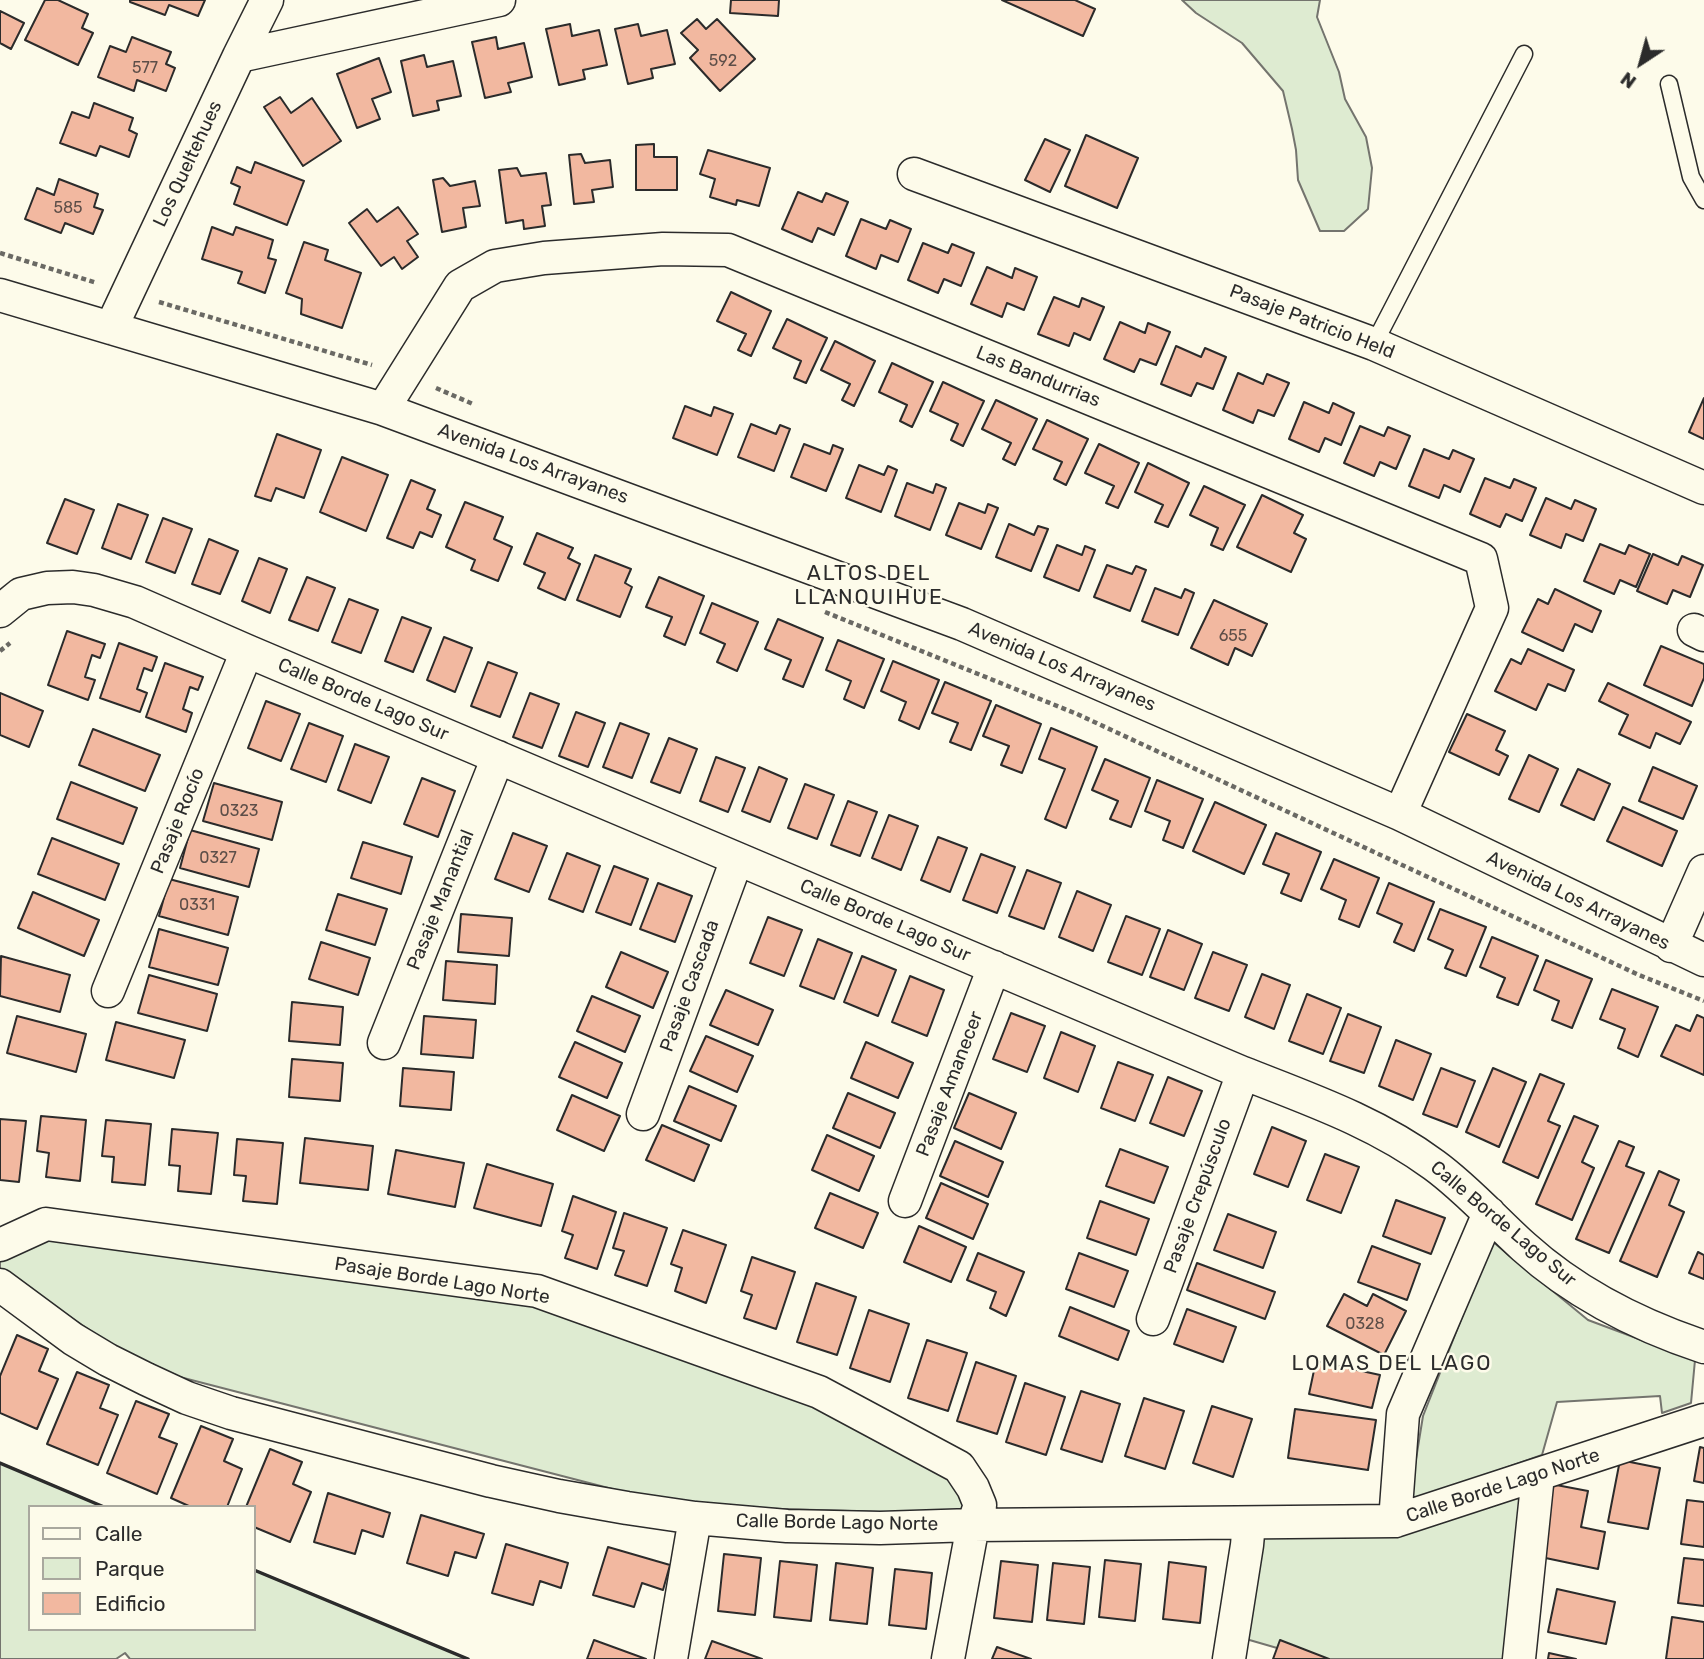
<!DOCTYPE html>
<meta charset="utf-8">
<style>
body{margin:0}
#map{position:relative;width:1704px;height:1659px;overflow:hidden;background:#fdfbea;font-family:Rubik,sans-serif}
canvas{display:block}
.legend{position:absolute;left:28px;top:1505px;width:228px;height:126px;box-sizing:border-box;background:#fdfbea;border:2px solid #a9a89e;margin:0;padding:9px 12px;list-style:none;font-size:21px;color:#2b2b2b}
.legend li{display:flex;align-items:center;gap:14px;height:35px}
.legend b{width:35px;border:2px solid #a9a89e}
.north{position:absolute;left:1606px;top:28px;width:70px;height:70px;-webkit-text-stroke:5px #fdfbea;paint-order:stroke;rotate:216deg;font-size:19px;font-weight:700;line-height:28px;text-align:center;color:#2b2b2b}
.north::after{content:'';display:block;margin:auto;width:24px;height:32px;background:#2b2b2b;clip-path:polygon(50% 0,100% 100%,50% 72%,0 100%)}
</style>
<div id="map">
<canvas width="1704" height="1659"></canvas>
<ul class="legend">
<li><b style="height:9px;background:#fdfbea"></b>Calle</li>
<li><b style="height:19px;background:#deebd1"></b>Parque</li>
<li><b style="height:19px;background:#f2b8a0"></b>Edificio</li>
</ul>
<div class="north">N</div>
</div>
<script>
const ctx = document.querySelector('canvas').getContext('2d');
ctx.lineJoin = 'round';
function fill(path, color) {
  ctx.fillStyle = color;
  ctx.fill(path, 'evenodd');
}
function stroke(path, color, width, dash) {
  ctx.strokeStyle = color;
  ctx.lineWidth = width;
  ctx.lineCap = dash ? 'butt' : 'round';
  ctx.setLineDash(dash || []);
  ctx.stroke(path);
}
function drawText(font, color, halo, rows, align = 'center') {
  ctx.font = font + ' Rubik,sans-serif';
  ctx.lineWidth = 5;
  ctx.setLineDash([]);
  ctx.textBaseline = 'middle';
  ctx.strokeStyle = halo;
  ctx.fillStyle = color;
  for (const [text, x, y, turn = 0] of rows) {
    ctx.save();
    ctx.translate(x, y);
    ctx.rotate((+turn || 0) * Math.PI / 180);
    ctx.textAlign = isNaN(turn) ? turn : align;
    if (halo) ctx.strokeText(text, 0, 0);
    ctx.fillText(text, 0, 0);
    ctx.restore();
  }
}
const green = new Path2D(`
 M1182 0H1320L1317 17 1339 72 1345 99 1366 137 1372 168 1368 209 1344 231H1320L1298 180 1296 150 1292 129 1283 91 1242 43 1196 13Z
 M48 1235 535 1302 814 1401 952 1476 990 1515 678 1506 145 1368 0 1269V1254Z
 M1492 1241 1588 1320 1695 1360 1691 1403 1662 1413 1660 1396 1557 1402 1542 1455 1409 1502 1423 1416Z
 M0 1463 104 1507H30V1629H254V1570L468 1659H130L125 1653 116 1659H0Z
 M1527 1492 1504 1659H1315L1246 1639 1259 1538 1414 1531Z`);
fill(green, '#deebd1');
stroke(green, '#74746e', 2);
const building = new Path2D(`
 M45 0H58L88 14 82 28 93 33 78 65 25 40Z
 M130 0H205L198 16 169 5 165 15 130 2Z
 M731 0H779L778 16 730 13Z
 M1002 0H1075L1095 9 1083 36Z
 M0 11 24 23 11 49 0 43Z
 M697 19 706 29 717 19 755 59 720 91 690 58 698 50 681 33Z
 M570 24 572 36 599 30 607 65 583 70 585 79 559 85 546 29Z
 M638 24 641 36 667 30 675 64 651 69 653 78 628 84 615 29Z
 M132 37 171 52 166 64 175 68 166 91 137 80 134 91 98 77 110 46 126 52Z
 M496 37 498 49 524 43 532 77 508 83 511 92 485 98 472 42Z
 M424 55 427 67 453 61 461 96 437 101 439 110 413 116 401 61Z
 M379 58 391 92 372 99 380 119 357 128 337 74Z
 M280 97 291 113 312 98 341 141 303 166 264 107Z
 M94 103 133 118 129 130 137 134 129 157 100 146 96 156 60 143 72 112 89 118Z
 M1086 135 1138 158 1117 208 1065 186Z
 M1045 139 1070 150 1050 192 1025 180Z
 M654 144V157H677V190H636V145Z
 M708 150 770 168 759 206 737 200 736 205 710 197 715 179 700 174Z
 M581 154 585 163 610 160 613 187 592 190 594 202 574 204 569 155Z
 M255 162 304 181 287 225 234 204 240 187 231 183 237 167 251 173Z
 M517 168 521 176 546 173 551 205 542 206 545 226 524 229 523 220 506 223 499 170Z
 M443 178 450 186 475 181 480 206 463 208 466 227 442 232 433 180Z
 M59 179 98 194 94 207 103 210 93 234 65 223 61 233 25 219 37 188 54 195Z
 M798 192 822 202 826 193 848 202 834 235 818 228 812 242 782 229Z
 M398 207 418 234 407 241 418 257 402 269 394 257 381 266 349 223 367 209 377 222Z
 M861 219 886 229 890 220 911 229 898 262 881 255 876 269 846 256Z
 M212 227 233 235 236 227 273 240 268 258 276 260 265 293 238 283 242 272 202 259Z
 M304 242 328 250 325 260 361 273 342 328 301 314 302 299 286 293Z
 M923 243 948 253 952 244 974 253 961 286 944 279 938 293 908 280Z
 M987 267 1012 278 1015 268 1037 277 1024 310 1007 303 1002 317 971 304Z
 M731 292 771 311 751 356 738 350 746 334 717 321Z
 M1054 297 1079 307 1082 298 1104 307 1090 340 1074 333 1069 346 1038 334Z
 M787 319 827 338 806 383 794 378 801 361 773 348Z
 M1120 322 1145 333 1148 323 1170 332 1156 365 1140 359 1134 372 1104 359Z
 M835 341 875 361 854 406 842 400 850 384 821 370Z
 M1176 346 1201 357 1205 348 1226 357 1213 389 1197 383 1191 396 1161 384Z
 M892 363 933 382 912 427 900 421 907 405 879 392Z
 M1238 373 1263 384 1267 374 1289 383 1274 416 1258 410 1253 423 1223 410Z
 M943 382 984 401 963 446 951 440 958 424 930 411Z
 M1704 398V439L1689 432Z
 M996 400 1037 419 1015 465 1003 459 1011 443 982 429Z
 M1304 402 1329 413 1333 403 1354 413 1341 445 1325 438 1319 452 1289 439Z
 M685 406 711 416 714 407 733 414 717 455 673 438Z
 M1047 420 1088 439 1066 485 1054 479 1062 462 1033 449Z
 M751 424 776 434 780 425 790 429 774 471 738 457Z
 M1360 426 1384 436 1388 427 1410 436 1396 469 1380 462 1374 476 1344 463Z
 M277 434 321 450 304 498 276 488 271 501 255 496Z
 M804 444 830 454 833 445 843 449 826 491 791 477Z
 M1099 444 1139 463 1118 508 1106 503 1114 486 1085 473Z
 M1424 449 1449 459 1453 450 1474 459 1460 492 1444 485 1439 498 1409 486Z
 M342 457 388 475 366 531 320 512Z
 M1148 463 1189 483 1168 527 1155 522 1163 505 1135 492Z
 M859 465 884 475 888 466 897 470 881 512 846 498Z
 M1485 478 1510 488 1514 479 1536 488 1522 521 1506 514 1500 527 1470 514Z
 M411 480 435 490 427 509 441 515 432 537 420 532 413 548 387 538Z
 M907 483 933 493 936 484 946 488 930 530 895 516Z
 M1204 486 1245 505 1223 550 1211 545 1218 528 1190 515Z
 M1262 495 1303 515 1294 533 1306 539 1291 572 1237 547Z
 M1546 498 1571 509 1575 500 1596 509 1583 541 1566 534 1561 548 1530 535Z
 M65 499 94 510 77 554 47 543Z
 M465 502 503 517 494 539 512 547 498 581 471 570 475 560 446 547Z
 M959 503 985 513 988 504 998 508 981 549 946 535Z
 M118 504 148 515 131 559 102 548Z
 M163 518 192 529 175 573 146 562Z
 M1009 524 1034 535 1038 526 1048 529 1031 571 996 557Z
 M537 533 573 548 568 558 580 564 565 600 538 588 545 573 524 564Z
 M209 539 238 551 220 594 192 584Z
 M1600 544 1625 554 1629 545 1650 554 1636 587 1620 580 1614 594 1584 581Z
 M1057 545 1082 555 1085 546 1095 550 1079 591 1044 577Z
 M1653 554 1678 565 1682 556 1703 565 1690 597 1673 590 1667 604 1637 591Z
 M595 555 631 569 625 583 632 587 620 617 577 600Z
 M259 558 287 569 270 613 242 601Z
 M1107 565 1132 574 1136 566 1146 570 1130 611 1094 597Z
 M307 577 335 588 318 631 289 620Z
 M659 577 704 596 685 645 664 636 672 617 646 607Z
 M1155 588 1181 598 1185 589 1194 593 1178 635 1142 621Z
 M1555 589 1601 611 1592 632 1575 624 1563 651 1522 632 1538 599 1548 604Z
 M349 599 378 610 361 653 332 642Z
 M1214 600 1267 624 1252 656 1235 648 1228 665 1191 648Z
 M712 603 758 622 737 671 717 662 725 644 700 633Z
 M402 617 431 628 413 672 385 661Z
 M778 619 823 638 803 687 783 679 791 660 765 649Z
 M67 631 105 644 100 658 92 655 85 677 95 680 88 700 48 685Z
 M444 637 472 648 455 692 427 680Z
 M838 640 884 659 864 708 844 699 851 681 826 670Z
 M119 643 157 657 152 671 144 668 137 689 147 693 140 712 100 698Z
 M1661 646 1704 664V678L1692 706 1644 685Z
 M1528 649 1574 670 1565 691 1548 684 1536 710 1495 691 1511 659 1521 664Z
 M893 661 939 680 919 729 899 720 906 702 881 691Z
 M488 662 517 673 500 717 471 706Z
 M165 663 203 677 198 690 190 687 183 709 192 713 186 732 146 717Z
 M945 682 991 701 971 750 950 742 958 723 932 713Z
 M1608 683 1691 722 1680 744 1656 733 1650 748 1619 734 1628 715 1599 701Z
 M0 693 43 711 29 747 0 735Z
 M530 693 559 704 542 748 513 737Z
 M266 701 300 714 281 761 248 748Z
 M996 705 1041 724 1022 773 1001 765 1009 746 983 736Z
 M576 712 605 723 588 767 559 756Z
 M1467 714 1505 731 1496 750 1508 756 1499 775 1449 752Z
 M309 723 343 736 326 782 291 769Z
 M620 723 649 734 632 778 603 767Z
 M1051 728 1097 747 1066 828 1045 819 1065 769 1039 759Z
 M93 729 160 755 145 791 79 765Z
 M669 738 697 749 680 793 651 782Z
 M355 744 389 757 371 803 338 790Z
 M1529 755 1558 769 1539 812 1509 799Z
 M716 757 745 768 728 812 700 801Z
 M1105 759 1150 778 1131 827 1110 819 1118 801 1092 790Z
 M759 767 787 779 770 822 742 811Z
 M1653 767 1697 786 1683 819 1639 801Z
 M1578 769 1610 784 1594 820 1561 805Z
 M422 778 455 791 438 837 404 824Z
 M1157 780 1203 799 1183 848 1163 840 1170 821 1145 811Z
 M71 782 137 808 123 844 57 819Z
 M214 783 282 802 272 840 203 821Z
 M805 784 834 795 817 839 788 828Z
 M848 801 877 812 860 856 831 845Z
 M1215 802 1266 825 1244 874 1193 851Z
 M1623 807 1677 831 1662 866 1607 841Z
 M889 815 918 826 901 870 872 858Z
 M190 830 259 849 249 887 180 868Z
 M513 833 547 846 529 892 495 879Z
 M1276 833 1321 852 1301 901 1281 893 1289 874 1263 864Z
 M938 837 967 848 950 892 921 880Z
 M52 838 119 864 105 900 38 874Z
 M363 842 412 857 401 894 351 878Z
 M567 853 600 866 583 912 549 899Z
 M981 854 1015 867 997 913 963 900Z
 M1334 859 1379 878 1359 927 1339 919 1346 900 1321 889Z
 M614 866 648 879 631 925 596 912Z
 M1027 870 1061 883 1044 929 1009 916Z
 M169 879 238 897 228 935 159 916Z
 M658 883 692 896 675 942 640 929Z
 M1389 883 1434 902 1414 951 1394 942 1402 924 1377 913Z
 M1077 891 1111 905 1093 951 1059 937Z
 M33 892 99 920 84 956 18 928Z
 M338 894 387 909 375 945 326 930Z
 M1440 909 1486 927 1466 976 1445 968 1453 950 1428 939Z
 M461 914 512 918 509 956 458 952Z
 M1126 916 1160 929 1142 975 1108 962Z
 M768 917 802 930 784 976 750 963Z
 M159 929 228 948 218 985 149 967Z
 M1168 930 1202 944 1184 990 1150 977Z
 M1492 937 1538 956 1518 1005 1497 997 1505 978 1480 967Z
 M818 939 852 953 834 999 800 986Z
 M321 942 370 958 358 995 309 979Z
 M621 952 668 972 653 1008 606 987Z
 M1213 952 1247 965 1229 1011 1195 998Z
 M1 956 70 975 60 1012 0 996Z
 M862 956 896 970 878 1016 844 1002Z
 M1546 960 1592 979 1572 1028 1552 1020 1559 1001 1534 990Z
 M446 961 497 965 495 1004 443 1000Z
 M1262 974 1290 985 1274 1029 1245 1017Z
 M149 975 217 994 207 1031 138 1013Z
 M910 976 944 990 927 1036 892 1022Z
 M1612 989 1658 1007 1638 1057 1618 1048 1625 1029 1600 1019Z
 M726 990 773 1010 758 1045 710 1025Z
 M1307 994 1341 1008 1323 1054 1289 1041Z
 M592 996 640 1016 625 1052 577 1031Z
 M292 1002 343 1007 340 1045 289 1041Z
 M1011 1013 1045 1026 1027 1072 993 1059Z
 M1348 1014 1381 1027 1364 1073 1330 1061Z
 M1697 1015 1704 1018V1075L1661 1056 1676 1025 1690 1031Z
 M17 1016 86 1034 76 1072 7 1053Z
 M424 1016 476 1020 473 1058 421 1054Z
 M116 1022 185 1040 174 1078 106 1060Z
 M1061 1032 1095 1046 1078 1092 1044 1078Z
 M706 1036 753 1056 737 1092 690 1071Z
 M1396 1040 1431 1054 1413 1100 1379 1086Z
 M575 1042 622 1063 607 1098 559 1077Z
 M866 1042 913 1063 898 1098 851 1078Z
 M292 1059 343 1063 340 1101 289 1097Z
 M1118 1062 1153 1075 1135 1121 1101 1108Z
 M403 1068 454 1072 451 1110 400 1106Z
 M1441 1068 1475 1081 1457 1127 1423 1114Z
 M1493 1068 1526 1082 1499 1147 1466 1132Z
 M1540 1074 1564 1084 1548 1121 1560 1126 1538 1178 1503 1162Z
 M1168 1077 1202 1091 1184 1136 1150 1123Z
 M689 1086 736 1106 721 1141 674 1121Z
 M848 1093 895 1113 880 1148 833 1128Z
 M969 1093 1016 1113 1001 1149 954 1128Z
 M572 1095 620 1116 604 1151 557 1130Z
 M41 1116 86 1120 80 1181 46 1177 49 1153 37 1151Z
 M1574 1116 1598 1126 1582 1162 1594 1168 1572 1220 1536 1204Z
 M0 1119 26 1121 19 1182 0 1180Z
 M106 1120 151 1124 145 1185 112 1182 114 1157 102 1156Z
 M662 1125 709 1145 694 1181 646 1160Z
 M1272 1127 1306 1141 1288 1187 1254 1174Z
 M172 1129 218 1133 211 1194 178 1191 180 1166 169 1165Z
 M827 1135 874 1156 859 1191 812 1170Z
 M305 1138 373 1146 368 1190 300 1183Z
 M237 1139 283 1143 277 1204 243 1201 246 1176 234 1175Z
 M955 1141 1003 1162 988 1197 940 1176Z
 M1619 1141 1634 1147 1626 1166 1644 1173 1609 1253 1576 1239Z
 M1120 1149 1168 1167 1154 1203 1106 1186Z
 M396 1150 464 1163 455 1207 388 1194Z
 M1325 1154 1359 1167 1341 1213 1307 1200Z
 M487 1164 553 1184 541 1226 474 1208Z
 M1659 1171 1679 1180 1669 1205 1684 1212 1657 1277 1620 1261Z
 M941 1183 988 1204 973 1239 926 1218Z
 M830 1193 878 1213 863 1248 815 1228Z
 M573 1196 616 1212 597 1269 565 1258 573 1235 562 1231Z
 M1396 1200 1445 1218 1431 1254 1383 1236Z
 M1100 1201 1149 1219 1136 1255 1087 1238Z
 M624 1213 667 1228 647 1286 615 1275 624 1251 613 1248Z
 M1228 1214 1276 1232 1263 1268 1214 1250Z
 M919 1226 966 1247 951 1282 904 1262Z
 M683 1230 726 1245 706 1303 675 1291 682 1268 671 1264Z
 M1372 1246 1420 1264 1407 1300 1358 1282Z
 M1698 1252 1704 1255V1279L1689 1273Z
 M978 1253 1024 1272 1006 1316 990 1308 996 1292 967 1280Z
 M1079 1253 1128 1271 1114 1307 1066 1289Z
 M752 1257 795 1272 776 1329 744 1318 752 1295 741 1291Z
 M1197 1263 1275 1292 1265 1319 1187 1290Z
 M816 1283 856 1297 837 1355 797 1342Z
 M1344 1294 1367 1306 1373 1294 1406 1311 1384 1355 1327 1326Z
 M1070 1307 1129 1331 1118 1360 1059 1336Z
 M1187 1309 1236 1327 1223 1362 1174 1344Z
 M869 1310 909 1324 890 1382 850 1368Z
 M17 1335 48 1349 39 1371 58 1379 37 1429 0 1413V1376Z
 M927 1340 967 1353 948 1411 908 1398Z
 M1316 1361 1380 1375 1372 1408 1309 1394Z
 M976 1362 1016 1376 997 1434 957 1421Z
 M77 1372 109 1385 100 1408 118 1415 98 1465 47 1444Z
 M1025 1383 1065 1397 1046 1455 1006 1442Z
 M1081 1391 1120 1404 1102 1462 1061 1449Z
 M1144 1398 1184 1411 1165 1469 1125 1456Z
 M136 1401 169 1414 159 1437 177 1444 157 1494 107 1473Z
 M1212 1406 1252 1419 1233 1477 1193 1463Z
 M1295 1409 1376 1420 1368 1470 1288 1458Z
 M201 1426 233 1439 224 1461 242 1469 227 1507H191L171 1498Z
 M1700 1447 1704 1448V1483L1694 1481Z
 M270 1449 302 1462 293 1484 311 1492 290 1542 254 1527V1507H246Z
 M1620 1460 1660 1468 1648 1529 1608 1522Z
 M1551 1484 1588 1491 1581 1527 1605 1532 1598 1569 1536 1556Z
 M328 1493 390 1513 383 1537 362 1530 355 1554 314 1542Z
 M1687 1500 1704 1502V1547L1681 1544Z
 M421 1515 484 1534 476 1558 455 1552 448 1576 407 1563Z
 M506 1544 568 1563 561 1588 540 1581 533 1605 492 1593Z
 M608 1547 670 1565 663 1590 642 1583 634 1607 593 1595Z
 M724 1554 761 1558 755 1615 718 1611Z
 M1684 1558 1704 1560V1606L1678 1603Z
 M1105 1560 1141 1564 1135 1621 1099 1617Z
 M780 1561 817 1565 811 1621 774 1617Z
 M1001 1561 1038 1565 1032 1622 994 1618Z
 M1169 1562 1206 1567 1200 1623 1163 1619Z
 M836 1563 873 1568 867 1624 830 1620Z
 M1053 1563 1090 1567 1084 1624 1047 1620Z
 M895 1569 932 1573 926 1629 889 1625Z
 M1557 1589 1615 1602 1606 1644 1548 1632Z
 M1672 1617 1704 1622V1659H1666Z
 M594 1640 646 1659H587Z
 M1280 1640 1329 1659H1273Z
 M712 1641 762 1659H705Z
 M997 1647 1031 1659H992Z
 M1549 1653 1576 1659H1548Z`);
fill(building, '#f2b8a0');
stroke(building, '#2b2b2b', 2);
const lane = new Path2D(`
 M1669 84 1691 177 1704 200
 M1374 344 1524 54`);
const street = new Path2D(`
 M239 56 499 0
 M914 174 1374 344 1704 488
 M0 295 383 409 962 624 1400 814 1704 960
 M111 328 239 56 267 0
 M383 409 460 286 495 266 544 258 663 249 728 250 1481 559 1492 608 1400 814
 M0 611 21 594 47 588 73 587 94 590 135 602 247 651 1243 1073C1309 1099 1376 1122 1434 1165 1467 1189 1494 1220 1524 1247 1576 1294 1638 1325 1704 1347
 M1694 630 1704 635
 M1671 946 1704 871
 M108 991 247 651
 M384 1043 498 757
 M643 1114 737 859
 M905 1201 994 967
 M0 1245 46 1224 537 1291 819 1392 959 1467 973 1488 980 1505 973 1525 948 1659
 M0 1285 73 1339 108 1360 146 1379 187 1398 231 1413 491 1481 559 1496 627 1508 695 1518 787 1526 880 1528 973 1525 1395 1521 1704 1420
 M1153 1319 1243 1073
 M1395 1521 1403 1414 1489 1213
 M671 1659 695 1518
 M1229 1659 1247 1545 1249 1523
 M1519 1659 1538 1475`);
stroke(lane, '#2b2b2b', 19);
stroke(street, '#2b2b2b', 35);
stroke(new Path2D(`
 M0 253 97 283
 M159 302 372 365
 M436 388 473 404
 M825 612 1077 714 1639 975 1704 1001
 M0 651 10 643`), '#6a6964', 4.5, [5, 3.5]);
stroke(lane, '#fdfbea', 16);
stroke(street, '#fdfbea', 32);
stroke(new Path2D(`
 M0 1463 104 1507
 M254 1570 468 1659`), '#2b2b2b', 3.5);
drawText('16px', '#5d4e48', null, [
 ["592",723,61],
 ["577",145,68],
 ["585",68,208],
 ["655",1233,636],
 ["0323",239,811],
 ["0327",218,858],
 ["0331",197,905],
 ["0328",1365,1324]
]);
drawText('19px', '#2b2b2b', '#fdfbea', [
 ["Los Queltehues",188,164,-65],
 ["Pasaje Patricio Held",1312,322,21],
 ["Las Bandurrias",1038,377,22],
 ["Avenida Los Arrayanes",533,464,20],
 ["Avenida Los Arrayanes",1062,667,23],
 ["Calle Borde Lago Sur",363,700,23],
 ["Pasaje Rocío",178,821,-68],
 ["Pasaje Manantial",441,900,-68],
 ["Avenida Los Arrayanes",1578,901,26],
 ["Calle Borde Lago Sur",885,921,23],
 ["Pasaje Cascada",690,986,-70],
 ["Pasaje Amanecer",950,1084,-69],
 ["Pasaje Crepúsculo",1198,1196,-70],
 ["Calle Borde Lago Sur",1503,1224,40],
 ["Pasaje Borde Lago Norte",442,1281,9],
 ["Calle Borde Lago Norte",1503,1486,-18],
 ["Calle Borde Lago Norte",837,1523,1]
]);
ctx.letterSpacing = '2px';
drawText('21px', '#2b2b2b', '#fdfbea', [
 ["ALTOS DEL",869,574],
 ["LLANQUIHUE",869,598],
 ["LOMAS DEL LAGO",1392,1364]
]);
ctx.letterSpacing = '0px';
</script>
